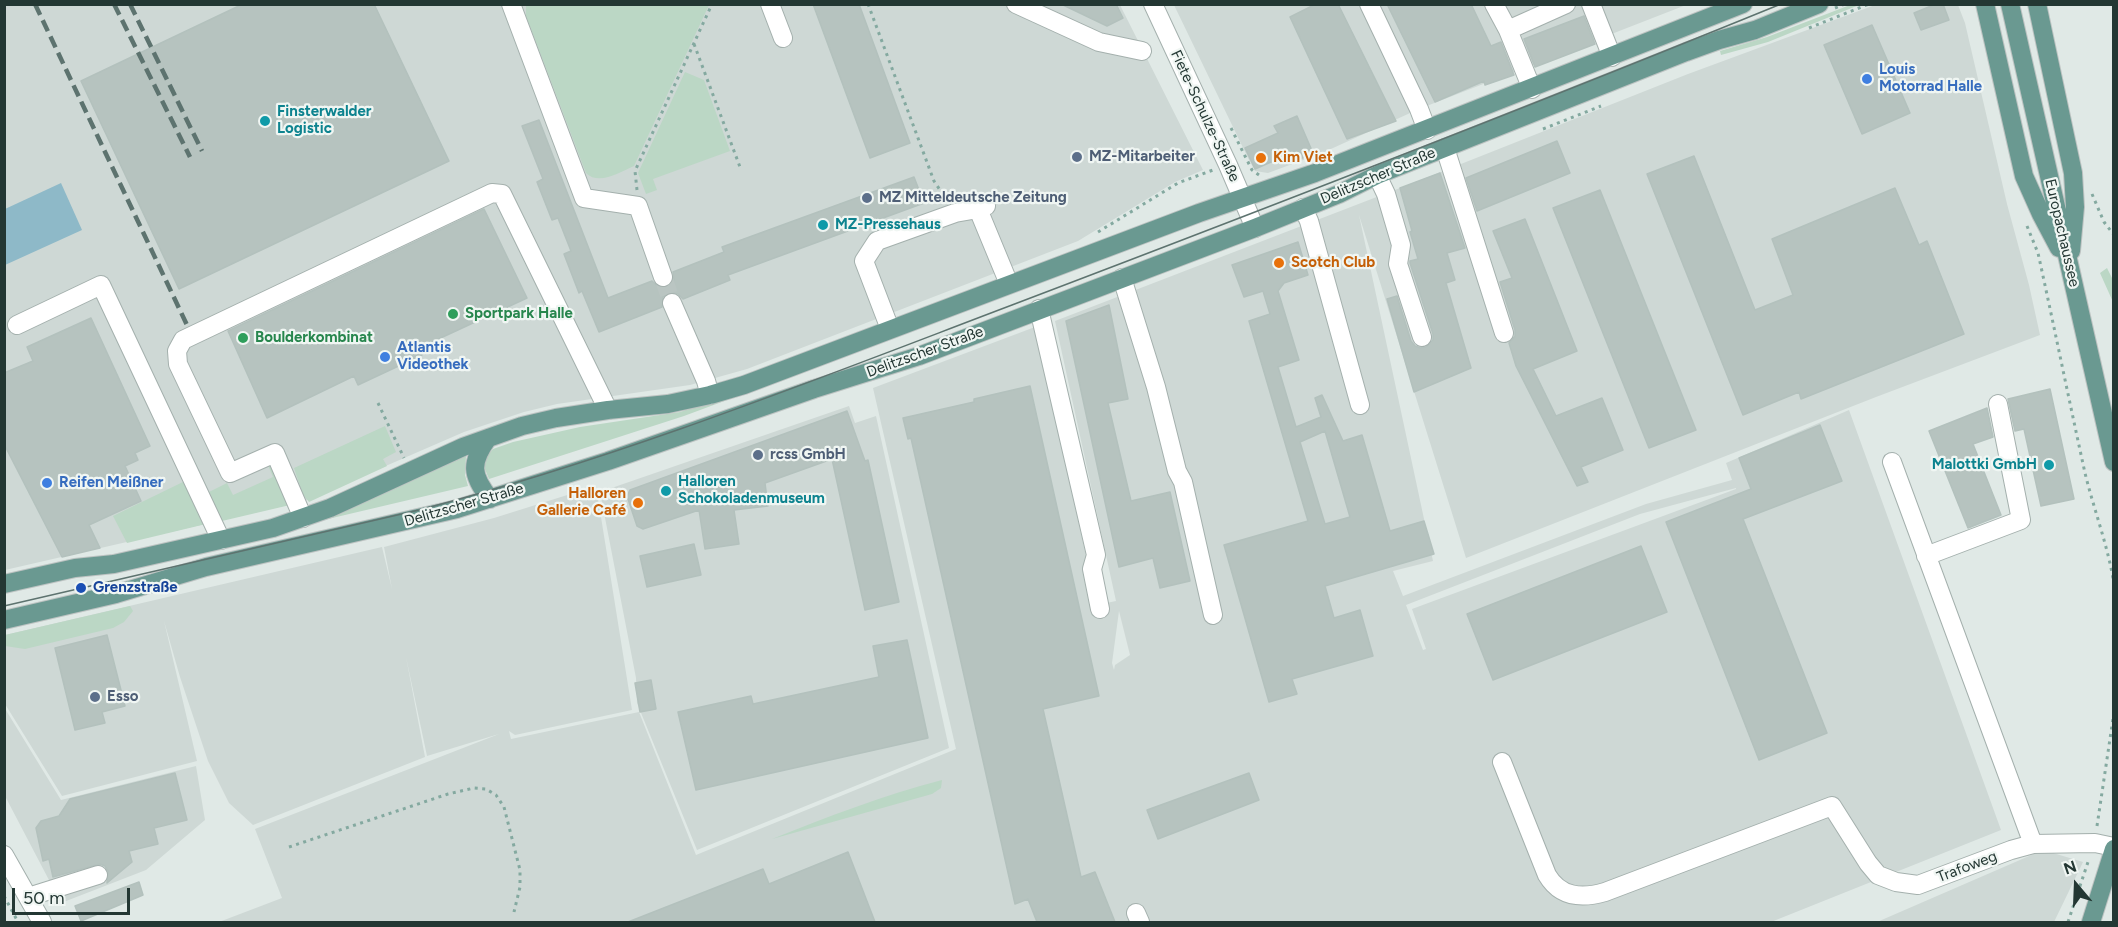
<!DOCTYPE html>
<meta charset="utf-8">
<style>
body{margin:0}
#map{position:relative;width:2118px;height:927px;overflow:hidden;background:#e0e9e6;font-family:Figtree,sans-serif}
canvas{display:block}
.frame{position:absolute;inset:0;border:6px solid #233733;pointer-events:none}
.north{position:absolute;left:2046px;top:855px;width:60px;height:60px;-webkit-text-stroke:4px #f0f6f3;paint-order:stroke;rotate:341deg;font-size:16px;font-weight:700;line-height:24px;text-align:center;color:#233733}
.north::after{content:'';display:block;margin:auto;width:21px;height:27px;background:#233733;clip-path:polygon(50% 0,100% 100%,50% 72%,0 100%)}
.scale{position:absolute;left:12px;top:888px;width:118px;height:27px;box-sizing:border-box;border:3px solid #233733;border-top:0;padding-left:8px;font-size:18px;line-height:21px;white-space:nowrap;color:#233733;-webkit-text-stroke:4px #f0f6f3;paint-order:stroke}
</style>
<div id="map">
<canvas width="2118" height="927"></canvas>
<div class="frame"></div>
<div class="north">N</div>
<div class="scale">50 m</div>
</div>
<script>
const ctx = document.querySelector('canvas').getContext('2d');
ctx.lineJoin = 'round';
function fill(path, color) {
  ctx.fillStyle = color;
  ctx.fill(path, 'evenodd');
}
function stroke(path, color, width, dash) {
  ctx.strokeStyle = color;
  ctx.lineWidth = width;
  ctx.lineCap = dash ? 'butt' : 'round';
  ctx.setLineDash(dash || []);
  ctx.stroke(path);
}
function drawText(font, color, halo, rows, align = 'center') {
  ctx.font = font + ' Figtree,sans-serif';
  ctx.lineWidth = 4.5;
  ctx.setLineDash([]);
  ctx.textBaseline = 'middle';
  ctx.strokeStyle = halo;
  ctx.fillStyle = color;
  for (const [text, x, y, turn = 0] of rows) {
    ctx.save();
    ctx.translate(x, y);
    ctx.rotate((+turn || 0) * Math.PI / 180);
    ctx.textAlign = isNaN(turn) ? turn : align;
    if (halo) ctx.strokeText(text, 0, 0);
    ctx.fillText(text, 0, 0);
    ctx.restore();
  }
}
fill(new Path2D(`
 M4 5H1120L1203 170 1175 182 1078 241 747 369 690 385 557 404 524 412 464 432 305 501 5 570Z
 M1174 5H1686L1419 109 1322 153 1268 173 1255 171 1248 158Z
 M1875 5H1958L1965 23 2007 204 2029 285 2040 335 1876 397 1466 558 1359 215 1433 561 1393 571 1403 596 1646 504 1732 480 1726 463 1849 410 2001 830 1771 922H219L282 898 255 829 499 734 427 756 406 657 425 757 253 825 229 803 208 761 180 677 164 621 197 761 62 796 5 704V635L382 547 392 589 384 547 494 518 596 486 632 710 515 735 509 731 511 739 639 712 696 855 956 749 873 388 1035 327 1097 605 1116 601 1055 321 1413 183 1688 74ZM1736 488V489L1412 609 1426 649 1423 650 1406 605 1640 514ZM1119 611 1130 655 1115 665 1114 670 1112 663Z
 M849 406 855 423 876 416 949 748 697 850 637 703 636 678 600 492Z
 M4 707 61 800 196 766 205 820 146 870 61 903 5 796Z
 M2043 850 2083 862 2054 922H1877Z`), '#ced8d5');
fill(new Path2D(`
 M526 5H709L634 166C620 172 599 186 586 173L526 16Z
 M1850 5H1859L1768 42 1721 55 1720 51 1767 37Z
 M685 72 704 80 730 151 653 179 657 190 646 194 638 173Z
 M2107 268 2113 280V302L2100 273Z
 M894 338 684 416 489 479 482 462 493 449 513 442 580 427 680 412Z
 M385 426 396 452 383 459 387 466 309 502 303 495 294 468Z
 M459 453 466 456 465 475 468 486 311 523Z
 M273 462 290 505 222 521 209 492 227 483 233 495 273 477 268 465Z
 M185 481 206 524 127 543 113 516Z
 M130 606 133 611 124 622 113 628 25 649 5 646V635Z
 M942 780 941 788 932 794 772 839C828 817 883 795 942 780Z`), '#bbd7c5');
fill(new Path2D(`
 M61 183 82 230 5 265V209Z`), '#8eb9c8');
const building = new Path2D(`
 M243 4H374L449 161 179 289 81 81Z
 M813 4H859L910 143 870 158Z
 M1061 4H1116L1123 18 1107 26Z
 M1316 4H1338L1396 121 1347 139 1290 17Z
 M1387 4H1471L1491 46 1501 42 1514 75 1485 85 1484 81 1435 102Z
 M1936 4H1943L1949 20 1921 30 1914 13Z
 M1584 16 1595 44 1535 67 1524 39Z
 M1872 25 1910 113 1862 134 1824 45Z
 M1297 116 1313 153 1291 163 1287 155 1255 169 1245 148 1278 133 1274 126Z
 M539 120 608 298 652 281 660 288 667 287 674 280 673 272 724 252 722 247 914 177 924 203 728 275 730 280 683 299 678 294 668 293 663 297 662 307 599 332 582 291 579 293 564 254 571 251 558 218 552 220 537 182 543 179 522 126Z
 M1557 141 1570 173 1477 211 1466 178Z
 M1694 156 1755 310 1793 295 1772 239 1895 188 1919 245 1927 241 1964 334 1801 399 1799 392 1743 415 1647 174Z
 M1440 173 1465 248 1447 253 1455 280 1446 283 1471 368 1414 392 1387 299 1397 296 1411 341 1415 346 1420 348 1426 347 1433 340V334L1410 263V261L1418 259 1410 232 1412 231 1400 188Z
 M1600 190 1696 430 1649 448 1553 208Z
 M484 209 527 298 419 348 422 355 358 385 354 376 267 418 228 331Z
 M1525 219 1577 351 1533 369 1556 416 1602 398 1623 450 1581 467 1588 482 1577 486 1516 366 1509 343 1515 336V330L1500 282 1512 278 1493 231Z
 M1298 242 1308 275 1284 283 1278 291 1299 360 1278 367 1296 427 1321 417 1315 398 1322 395 1343 441 1362 435 1390 531 1424 521 1434 554 1325 586 1334 618 1360 610 1373 656 1292 679 1297 694 1269 702 1224 545 1308 521 1249 321 1270 314 1263 291 1244 297 1232 265ZM1325 431 1350 517 1325 524 1300 442Z
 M1109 305 1128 399 1108 403 1131 501 1170 492 1190 581 1160 588 1153 558 1119 567 1066 321Z
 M91 318 150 446 135 453 138 460 125 466 141 501 89 525 100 548 62 557 4 444V373L33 361 27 347Z
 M1030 386 1099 696 1043 709 1081 877 1095 872 1115 922H1037L1028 899 1015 904 911 438 908 439 903 418 974 402V399Z
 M2050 389 2074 499 2041 506 2024 429 2015 431 2008 399Z
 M1987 408 1993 437 1973 444 2001 515 1968 528 1929 431Z
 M847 411 865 461 868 460 899 602 865 610 832 459 765 483 768 506 734 510 739 544 705 549 699 510 643 529 637 526 627 496 630 490Z
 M1820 425 1842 481 1743 519 1827 733 1759 760 1666 522 1751 489 1739 458Z
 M694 544 701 575 647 587 640 556Z
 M1641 546 1667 612 1493 680 1467 614Z
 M107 635 125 706 102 712 105 723 75 730 55 648Z
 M907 640 928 738 696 790 678 712 751 696 753 704 879 677 873 646Z
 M651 680 656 709 640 712 635 683Z
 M175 773 187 820 154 828 158 844 129 851 132 862 107 883 108 871 105 866 100 864 53 877 49 859 43 861 36 828 41 821 59 816 70 799Z
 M1249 773 1259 800 1158 839 1147 810Z
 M848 852 875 922H628L763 869 769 884Z
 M139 882 143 895 81 921 75 906Z`);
fill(building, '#b6c3bf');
stroke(building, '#b3c1bd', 1.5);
stroke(new Path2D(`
 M663 277 672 303`), '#bac5c2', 18, [18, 9]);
const minor = new Path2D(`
 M511 4 584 198 638 206 663 277
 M770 4 783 38
 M1016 4 1099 42 1142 51
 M1153 4 1228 165 1255 228
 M1369 4 1419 109 1427 130
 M1494 4 1508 30
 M1591 4 1612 57
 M1532 89 1508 30 1566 4
 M1445 148 1504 333
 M1377 175 1386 194 1401 245 1398 264 1422 337
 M986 206 978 209 1009 284
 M1303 208 1309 221 1360 405
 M1122 278 1156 387 1177 471 1183 482 1213 615
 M672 303 706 381 710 395
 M1039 309 1096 555 1092 569 1100 609
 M17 325 101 285 221 540
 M890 329 864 261 877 241 955 213 978 209
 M1892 462 2033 844
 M303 518 275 453 230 473 178 364 177 351 183 340 492 193 502 194 608 410
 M1926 556 2021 520 1998 404
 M1502 762 1547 875C1560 897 1581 899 1605 892L1832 806 1868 863 1878 875 1896 882 1918 885 2011 850 2033 844 2095 843 2114 847
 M4 855 42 922
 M28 897 98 875
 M1136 913 1140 922`);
const major = new Path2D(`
 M1985 4 2024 176 2041 214 2059 248
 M2010 4 2114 462
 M2037 4 2073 173 2075 207 2071 251
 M488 438C470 463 471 475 490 499
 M4 584 75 568 114 564 273 528 330 508 463 447 522 426 556 418 608 410 668 404 710 395 744 385 1199 213 1315 173 1743 4
 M4 620 116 594 206 567 457 509 608 461 814 389 919 356 1255 228 1339 194 1377 175 1686 52 1719 40 1755 30 1819 4
 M2091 922 2114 849`);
stroke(minor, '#a4b0ad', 20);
stroke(major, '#bdc3c2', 20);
stroke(new Path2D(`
 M868 4 934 181 946 199
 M1835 8 1845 4
 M1809 28 1869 4
 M694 44 740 167
 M1231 128 1252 170 1259 175
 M1543 129 1601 106
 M637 190 635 171 712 4
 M2092 194 2104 222 2114 235
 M2027 226 2038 253C2054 326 2069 400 2085 473 2094 510 2108 546 2114 584
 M1098 232 1178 183 1213 170
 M378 403 404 458
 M2097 826 2114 712
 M289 847 448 794 474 788 486 789 496 795 504 807 520 870V887L514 912
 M4 896 18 922
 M2068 922 2089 859`), '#84a9a0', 3, [3, 4.5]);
stroke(minor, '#fff', 18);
stroke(major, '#6a9991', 18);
stroke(new Path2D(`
 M4 606 419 510C622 457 817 379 1012 305 1270 207 1526 108 1781 4`), '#5d736f', 1.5);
stroke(new Path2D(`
 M35 4 187 325
 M114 4 190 157
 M130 4 202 151`), '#5d736f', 4.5, [12, 6]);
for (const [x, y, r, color] of [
 [1867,79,6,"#3f7fe0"],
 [265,121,6,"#0f9aa8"],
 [1077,157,6,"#5c6f8a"],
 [1261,158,6,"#e8710a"],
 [867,198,6,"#5c6f8a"],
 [823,225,6,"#0f9aa8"],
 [1279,263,6,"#e8710a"],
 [453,314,6,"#2e9e5b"],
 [243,338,6,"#2e9e5b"],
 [385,357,6,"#3f7fe0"],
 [758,455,6,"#5c6f8a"],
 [2049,465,6,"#0f9aa8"],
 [47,483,6,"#3f7fe0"],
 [666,491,6,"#0f9aa8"],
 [638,503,6,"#e8710a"],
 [81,588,6,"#1a4fb4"],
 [95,697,6,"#5c6f8a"]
]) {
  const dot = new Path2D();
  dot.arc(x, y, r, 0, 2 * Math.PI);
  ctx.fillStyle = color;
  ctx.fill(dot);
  stroke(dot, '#f0f6f3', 2);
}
drawText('bold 15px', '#366cbe', '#f0f6f3', [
 ["Louis",1879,70],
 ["Motorrad Halle",1879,87],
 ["Atlantis",397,348],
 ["Videothek",397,365],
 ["Reifen Meißner",59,483]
], 'left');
drawText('bold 15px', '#0d838f', '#f0f6f3', [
 ["Finsterwalder",277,112],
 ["Logistic",277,129],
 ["MZ-Pressehaus",835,225],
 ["Malottki GmbH",2037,465,"right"],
 ["Halloren",678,482],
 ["Schokoladenmuseum",678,499]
], 'left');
drawText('15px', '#233733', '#f0f6f3', [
 ["Fiete-Schulze-Straße",1205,116,65],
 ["Delitzscher Straße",1378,176,-23],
 ["Europachaussee",2062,233,77],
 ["Delitzscher Straße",925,352,-20],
 ["Delitzscher Straße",464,505,-16],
 ["Trafoweg",1967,867,-21]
]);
drawText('bold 15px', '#4e5e75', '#f0f6f3', [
 ["MZ-Mitarbeiter",1089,157],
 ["MZ Mitteldeutsche Zeitung",879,198],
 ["rcss GmbH",770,455],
 ["Esso",107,697]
], 'left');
drawText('bold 15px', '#c56008', '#f0f6f3', [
 ["Kim Viet",1273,158],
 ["Scotch Club",1291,263],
 ["Halloren",626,494,"right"],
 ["Gallerie Café",626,511,"right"]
], 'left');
drawText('bold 15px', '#27864d', '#f0f6f3', [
 ["Sportpark Halle",465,314],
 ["Boulderkombinat",255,338]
], 'left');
drawText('bold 15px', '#164399', '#f0f6f3', [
 ["Grenzstraße",93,588]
], 'left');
</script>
